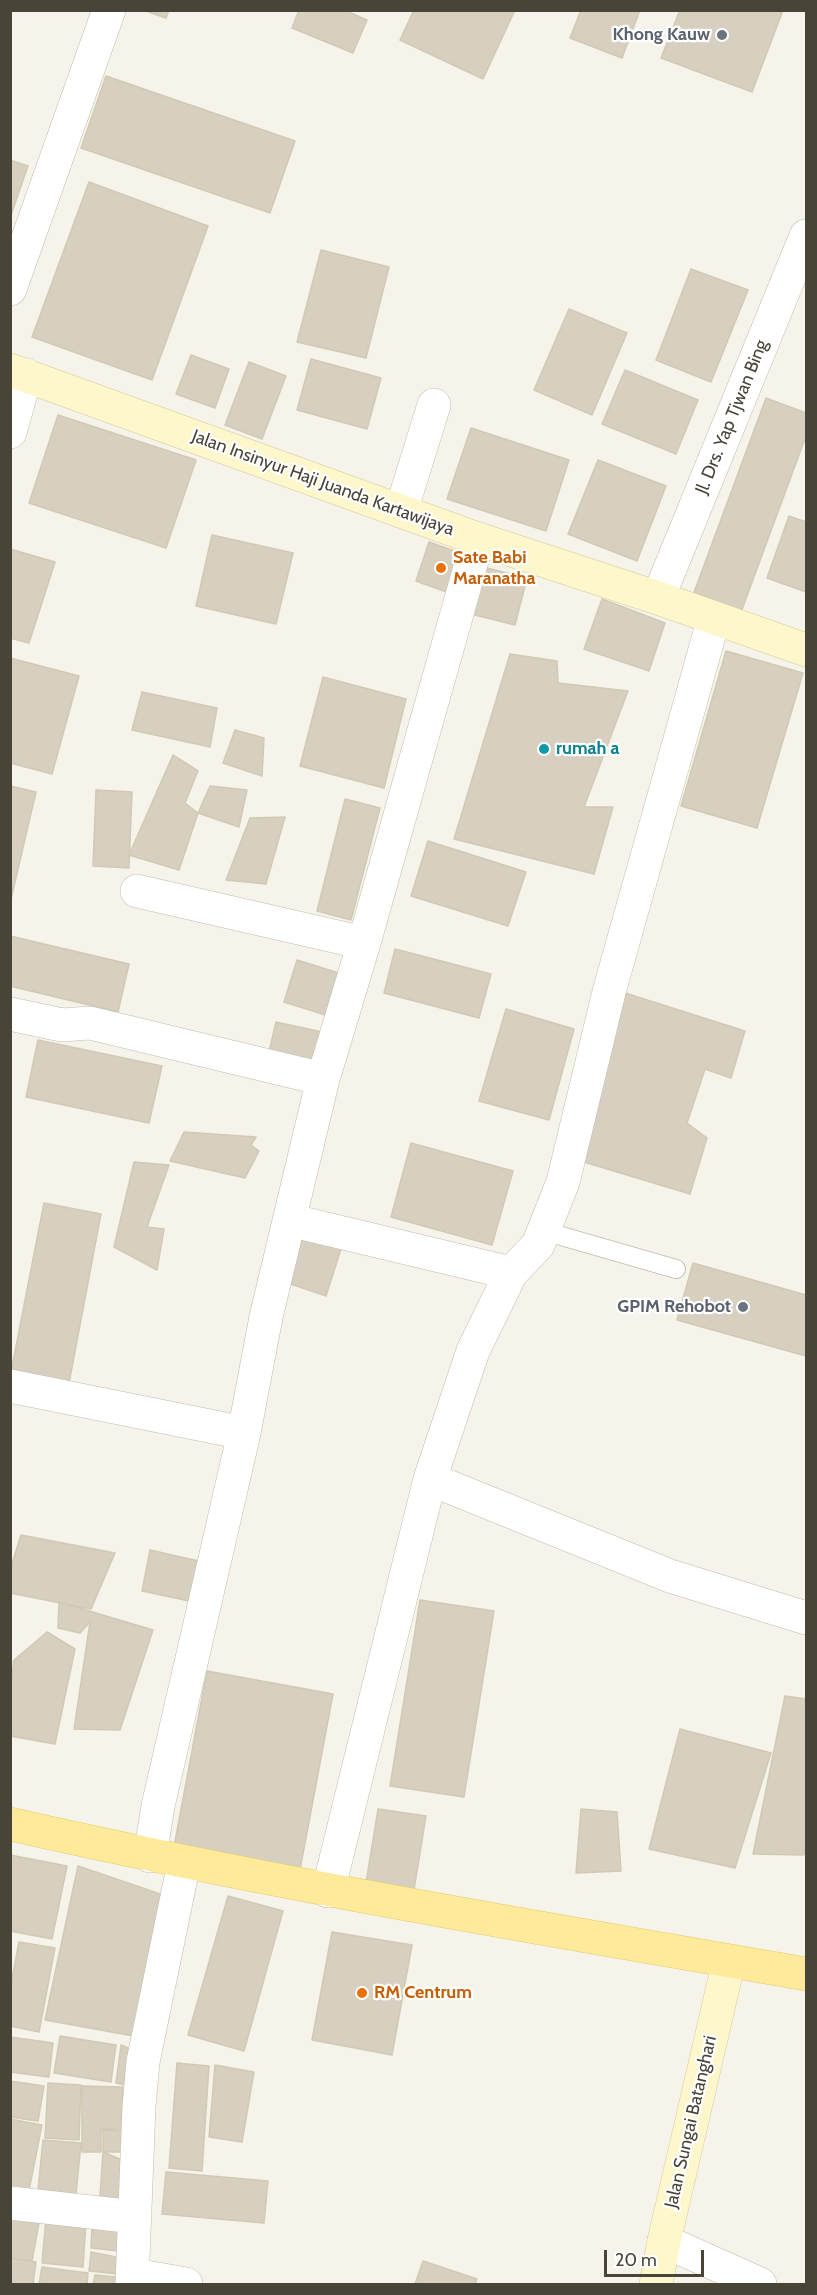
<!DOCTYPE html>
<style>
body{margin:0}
#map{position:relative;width:817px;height:2295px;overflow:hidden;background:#f5f3ea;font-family:Cabin,sans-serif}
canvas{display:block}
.frame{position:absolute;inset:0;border:12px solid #494438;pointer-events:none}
.scale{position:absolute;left:604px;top:2250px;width:100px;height:27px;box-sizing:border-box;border:3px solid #494438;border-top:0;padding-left:8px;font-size:18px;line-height:21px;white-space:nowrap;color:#494438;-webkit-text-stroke:4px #fff;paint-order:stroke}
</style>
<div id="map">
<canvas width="817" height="2295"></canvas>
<div class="frame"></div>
<div class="scale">20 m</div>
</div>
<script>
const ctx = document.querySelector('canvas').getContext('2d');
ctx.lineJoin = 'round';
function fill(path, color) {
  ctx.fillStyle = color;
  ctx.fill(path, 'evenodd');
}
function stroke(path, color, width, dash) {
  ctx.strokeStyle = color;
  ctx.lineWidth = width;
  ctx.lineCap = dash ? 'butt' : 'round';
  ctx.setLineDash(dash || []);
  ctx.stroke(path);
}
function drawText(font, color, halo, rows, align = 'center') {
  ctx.font = font + ' Cabin,sans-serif';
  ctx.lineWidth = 4.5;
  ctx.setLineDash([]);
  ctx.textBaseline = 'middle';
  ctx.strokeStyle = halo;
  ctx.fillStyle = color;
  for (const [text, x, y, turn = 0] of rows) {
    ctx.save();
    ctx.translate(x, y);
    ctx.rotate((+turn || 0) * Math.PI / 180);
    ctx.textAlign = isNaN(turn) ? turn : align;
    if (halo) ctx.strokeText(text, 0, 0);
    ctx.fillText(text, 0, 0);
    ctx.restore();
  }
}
const building = new Path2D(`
 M143 10H169L166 18Z
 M299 10H344L367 20 353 53 292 28Z
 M414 10H515L483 79 400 40Z
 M581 10H640L622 58 570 38Z
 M680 10H777L782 13 752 92 661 58Z
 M106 76 295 141 270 213 81 148Z
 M10 160 28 166 10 218Z
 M89 182 208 226 152 380 32 337Z
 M321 250 389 267 366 358 297 342Z
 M691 269 748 290 711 382 656 360Z
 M569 309 627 333 592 415 534 390Z
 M191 355 229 369 215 408 176 394Z
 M311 359 381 378 367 429 297 410Z
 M249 362 286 376 262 439 225 425Z
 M625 370 698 400 676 454 602 424Z
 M766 398 806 413V436L741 612 693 595Z
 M58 415 196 460 166 548 29 503Z
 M471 428 569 460 546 531 447 499Z
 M598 460 666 486 637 561 568 534Z
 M789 516 806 522V592L767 578Z
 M212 535 293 553 276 624 196 606Z
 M429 542 466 555 452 594 416 581Z
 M10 549 55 562 29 643 10 638Z
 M483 567 527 578 515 625 471 614Z
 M602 599 665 623 649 671 584 649Z
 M726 651 803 673 757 828 681 806Z
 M510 654 557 661 558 683 628 691 584 807H613L594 874 454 839Z
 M10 658 79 676 52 774 10 763Z
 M323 677 406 699 384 788 300 766Z
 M142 692 217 708 210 747 132 730Z
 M235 730 264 738 262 776 223 763Z
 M173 755 198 771 185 803 198 813 179 870 129 855Z
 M10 786 36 792 11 899H10Z
 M210 786 247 790 239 827 198 813Z
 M96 790 132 792 129 868 93 866Z
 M345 799 380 808 351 920 317 911Z
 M285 817 266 884 226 880 250 818Z
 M428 841 526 872 508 926 411 896Z
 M10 936 129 964 118 1012 10 986Z
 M395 949 491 974 479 1018 384 993Z
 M297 960 345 975 332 1017 284 1002Z
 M625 993 745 1031 731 1078 705 1069 687 1123 707 1138 690 1194 574 1159Z
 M506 1009 574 1029 549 1120 479 1101Z
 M276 1022 322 1032 314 1066 268 1056Z
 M38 1040 162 1066 149 1123 26 1097Z
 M184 1132 256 1137 251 1145 259 1151 245 1178 170 1161Z
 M411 1143 513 1171 492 1245 391 1217Z
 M134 1162 169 1165 147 1227 164 1229 157 1270 114 1247Z
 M44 1203 101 1214 69 1383 11 1372Z
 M303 1237 341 1249 326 1296 288 1283Z
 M693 1263 806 1295V1356L677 1320Z
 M21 1535 115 1553 91 1609 10 1593V1570Z
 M150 1550 203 1562 194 1602 142 1591Z
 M420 1600 494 1611 464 1797 390 1786Z
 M59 1602 153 1630 120 1730 74 1729 90 1622 80 1633 58 1628Z
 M47 1632 75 1649 55 1744 10 1736V1689L14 1660Z
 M207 1671 333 1694 299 1875 173 1852Z
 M785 1696 806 1699V1840L804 1855 753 1854Z
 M680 1729 771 1753 735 1868 649 1849Z
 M378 1809 426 1816 414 1890 366 1883Z
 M581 1809 617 1812 621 1871 576 1873Z
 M10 1855 67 1866 52 1939 10 1931Z
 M78 1866 166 1896 139 2037 45 2020Z
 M228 1896 283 1911 244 2051 188 2035Z
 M332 1932 412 1945 392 2055 312 2040Z
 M19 1942 55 1948 39 2032 10 2026V1989Z
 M60 2036 116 2045 111 2082 54 2073Z
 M10 2037 53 2043 49 2077 10 2072Z
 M121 2045 138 2052 134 2087 116 2083Z
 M177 2063 209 2066 202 2171 169 2168Z
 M215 2065 254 2072 242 2142 209 2137Z
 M10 2081 44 2086 38 2121 10 2117Z
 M48 2083 81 2085 79 2140 45 2138Z
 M82 2086 123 2087 122 2129H101V2152H82Z
 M124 2091 128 2096 129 2152H103V2130L123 2131Z
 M10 2119 42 2125 28 2195 10 2191Z
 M43 2140 81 2143 75 2204 37 2200Z
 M103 2152 127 2162 130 2214 99 2211Z
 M166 2172 268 2181 264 2223 162 2214Z
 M10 2212 40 2217 32 2261 10 2258Z
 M46 2218 86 2222 83 2267 42 2263Z
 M92 2227 126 2229 128 2252 91 2248Z
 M91 2252 126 2259 128 2275 89 2271Z
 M10 2258 36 2262 33 2284H10Z
 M423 2261 477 2279 475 2284H415Z
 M42 2267 88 2273 87 2284H39Z
 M95 2275 126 2278V2284H93Z`);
fill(building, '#d7d0c0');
stroke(building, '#d1c9b3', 1.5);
const service = new Path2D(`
 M544 1231 676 1269`);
const minor = new Path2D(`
 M10 289 109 10
 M10 432 26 375
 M401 511 434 405
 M137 891 364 943
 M10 1014 62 1025 90 1023 323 1079
 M289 1220 511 1273
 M10 1386 244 1433
 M430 1479 670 1576 806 1618
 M150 1856 158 1806 244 1433 266 1317 323 1079 364 943 478 539
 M328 1891 430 1479 473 1351 511 1273 538 1245 563 1182 609 992 714 618
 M10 2203 135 2217
 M664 2241 760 2284
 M134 2275 186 2284
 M132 2284 139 2106 143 2062 184 1863`);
const tertiary = new Path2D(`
 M658 598 806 236`);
const secondary = new Path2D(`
 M10 370 478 539 658 598 806 650
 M656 2284 664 2241 729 1961`);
const primary = new Path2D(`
 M10 1824C274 1884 540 1928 806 1974`);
stroke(service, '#c1bcad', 20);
stroke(minor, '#c1bcad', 34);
stroke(tertiary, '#c1bcad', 34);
stroke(secondary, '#d4ca9a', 34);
stroke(primary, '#e3cb6a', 34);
stroke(service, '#fff', 18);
stroke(minor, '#fff', 33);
stroke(tertiary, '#fff', 33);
stroke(secondary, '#fef7cb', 33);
stroke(primary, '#fdeb9b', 33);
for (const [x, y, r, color] of [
 [722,35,6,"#6b7280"],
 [441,568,6,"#e8710a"],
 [544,749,6,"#0f9aa8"],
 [743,1307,6,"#6b7280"],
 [362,1993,6,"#e8710a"]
]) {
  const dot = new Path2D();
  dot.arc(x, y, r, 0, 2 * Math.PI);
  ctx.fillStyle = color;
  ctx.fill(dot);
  stroke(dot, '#fff', 2);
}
drawText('bold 18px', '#5b616d', '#fff', [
 ["Khong Kauw",710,35],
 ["GPIM Rehobot",731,1307]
], 'right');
drawText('18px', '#494438', '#fff', [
 ["Jl. Drs. Yap Tjwan Bing",732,417,-68],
 ["Jalan Insinyur Haji Juanda Kartawijaya",323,483,20],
 ["Jalan Sungai Batanghari",691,2122,-77]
]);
drawText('bold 18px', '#c56008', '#fff', [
 ["Sate Babi",453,558],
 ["Maranatha",453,579],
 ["RM Centrum",374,1993]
], 'left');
drawText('bold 18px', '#0d838f', '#fff', [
 ["rumah a",556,749]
], 'left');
</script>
